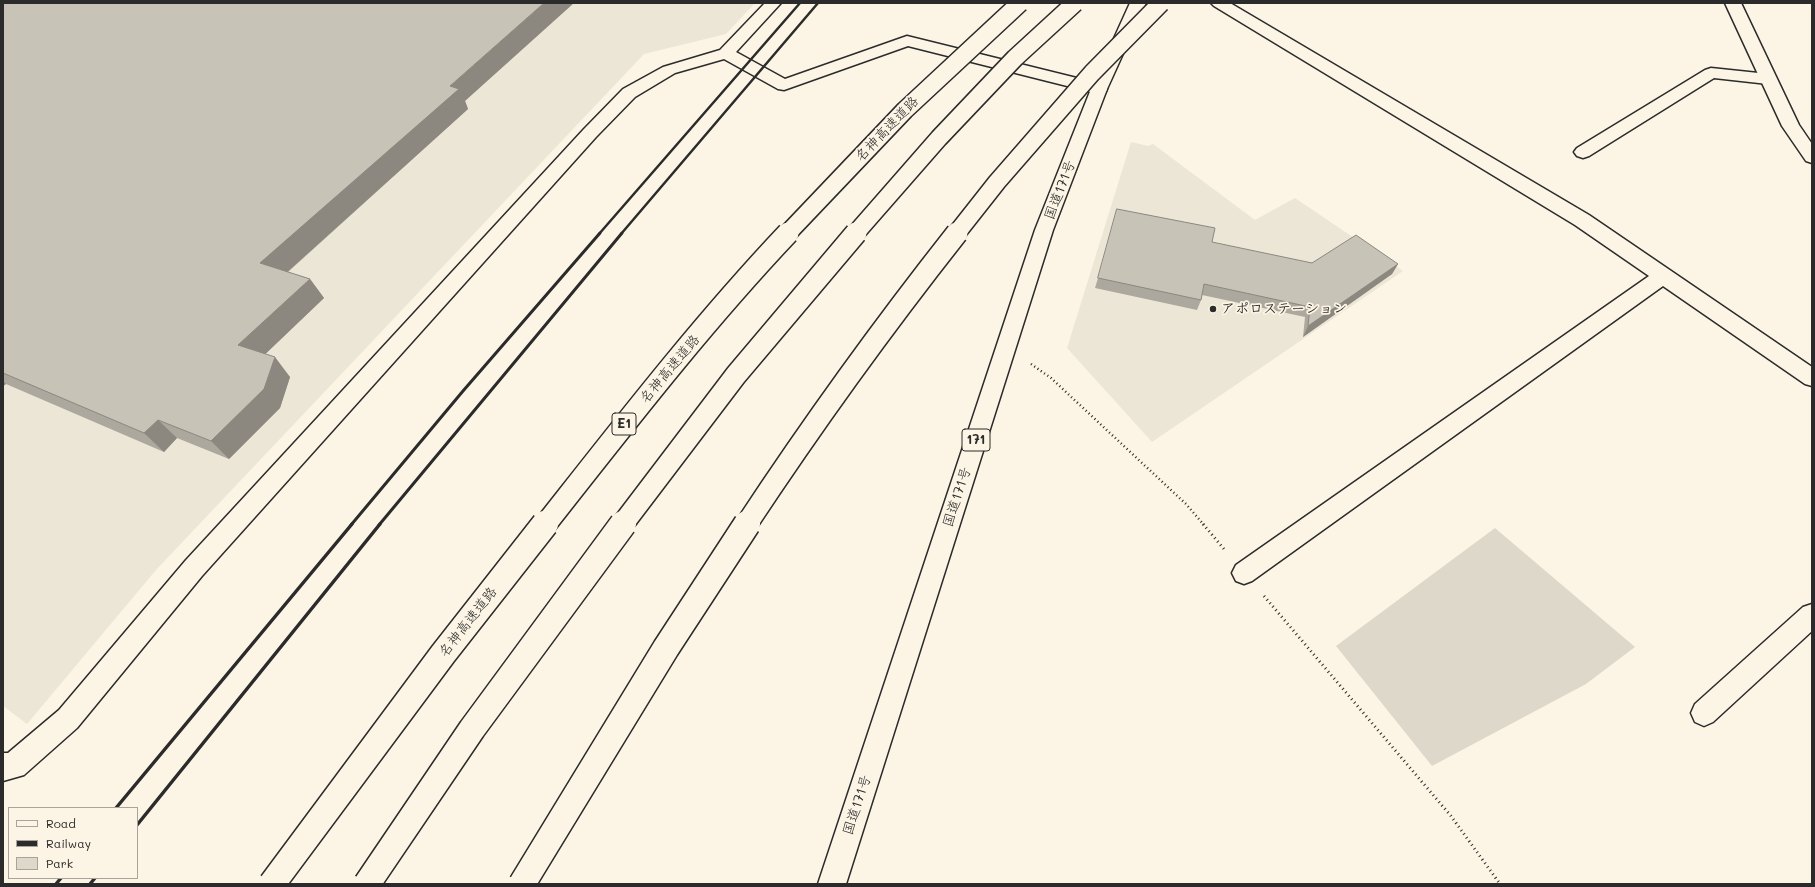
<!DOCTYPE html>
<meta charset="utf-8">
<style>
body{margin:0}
#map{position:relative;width:1815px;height:887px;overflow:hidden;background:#fcf5e5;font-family:Mali,sans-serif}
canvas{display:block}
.frame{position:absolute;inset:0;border:4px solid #2b2b2b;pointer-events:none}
.legend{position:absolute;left:8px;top:807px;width:130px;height:72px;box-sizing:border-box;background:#fcf5e5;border:1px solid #a8a49b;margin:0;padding:5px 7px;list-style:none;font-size:12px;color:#2b2b2b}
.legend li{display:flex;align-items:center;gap:8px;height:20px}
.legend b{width:20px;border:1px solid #a8a49b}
</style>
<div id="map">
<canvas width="1815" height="887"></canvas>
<div class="frame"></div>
<ul class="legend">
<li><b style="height:5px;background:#fcf5e5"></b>Road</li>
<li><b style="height:5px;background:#2b2b2b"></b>Railway</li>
<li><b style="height:11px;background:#ded8ca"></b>Park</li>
</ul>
</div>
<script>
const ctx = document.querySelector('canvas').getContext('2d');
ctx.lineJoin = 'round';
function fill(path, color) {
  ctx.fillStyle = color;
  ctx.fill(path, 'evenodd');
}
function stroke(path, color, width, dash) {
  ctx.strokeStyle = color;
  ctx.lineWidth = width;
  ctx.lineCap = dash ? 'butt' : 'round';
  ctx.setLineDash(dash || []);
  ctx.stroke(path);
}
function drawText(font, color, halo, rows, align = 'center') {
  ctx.font = font + ' Mali,"Klee One",sans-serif';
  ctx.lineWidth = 3.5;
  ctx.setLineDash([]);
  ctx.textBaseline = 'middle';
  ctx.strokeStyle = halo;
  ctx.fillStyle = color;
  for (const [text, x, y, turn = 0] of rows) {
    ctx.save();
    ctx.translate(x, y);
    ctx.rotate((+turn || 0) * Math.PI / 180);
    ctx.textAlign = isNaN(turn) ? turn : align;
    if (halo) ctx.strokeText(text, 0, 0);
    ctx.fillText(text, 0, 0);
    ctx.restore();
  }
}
fill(new Path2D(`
 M3 3H755L726 34 644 54 156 570 27 724 3 706Z
 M1131 142 1148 146 1153 144 1255 220 1295 198 1403 271 1152 442 1067 348Z`), '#ece6d7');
fill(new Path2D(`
 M1495 528 1635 647 1586 684 1432 766 1336 646Z`), '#ded8ca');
const minor = new Path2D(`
 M765 3H781L736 52 785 79 907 36 1105 85 1107 89 1105 93 1099 94 908 46 784 90 778 89 724 59 675 73 635 97 596 137 202 576 77 728 24 775 3 781V753H8L59 710 186 560 584 129 623 89 663 67 720 50Z
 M1211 3H1230L1589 215 1812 367V386L1805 384 1663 286 1252 581 1244 584 1236 581 1232 573 1236 565 1649 276 1575 225 1214 6Z
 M1711 68 1768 74 1774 76 1776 79 1774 82 1768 84 1714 78 1589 156 1583 158 1577 156 1574 152 1577 148 1705 70Z
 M1812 604V631L1713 722 1704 726 1695 722 1691 713 1695 704 1803 607Z`);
const tertiary = new Path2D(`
 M1725 3H1741L1799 125 1812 144V163L1806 161 1782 126Z`);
const trunk = new Path2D(`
 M1130 3H1146L1107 89 1053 230 846 884H818L1035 230 1091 89Z`);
stroke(minor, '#2b2b2b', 3);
stroke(tertiary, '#2b2b2b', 3);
stroke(trunk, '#2b2b2b', 3);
stroke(new Path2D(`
 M1031 364 1051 378 1186 504 1204 525`), '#2b2b2b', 2.5, [1, 3]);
stroke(new Path2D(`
 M1203 524 1224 549
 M1264 596 1451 816 1500 884`), '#2b2b2b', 3, [1, 3.5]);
fill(minor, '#fcf5e5');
fill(tertiary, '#fcf5e5');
fill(trunk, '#fcf5e5');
stroke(new Path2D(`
 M599 234 800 3
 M621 234 818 3`), '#2b2b2b', 2.5);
stroke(new Path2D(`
 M351 525 463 391 600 233
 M379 525 622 233`), '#2b2b2b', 3);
stroke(new Path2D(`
 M116 808 352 524
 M137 825 380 524
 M56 884 61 878
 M90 884 95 878`), '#2b2b2b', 3.5);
const motorwayBridgeFar2 = new Path2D(`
 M787 234 905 110 1020 3
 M855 234 939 138 1015 58 1075 3
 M956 234 997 182 1092 73 1161 3`);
const motorwayBridgeFar1 = new Path2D(`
 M545 525C623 426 701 325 788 233
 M622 525 736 375 856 233
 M746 525C812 425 882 328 957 233`);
const motorwayBridge = new Path2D(`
 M272 884 443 654 545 524
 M367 884 472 729 623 524
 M522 884 666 648 747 524`);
stroke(motorwayBridgeFar2, '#2b2b2b', 20, []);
stroke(motorwayBridgeFar1, '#2b2b2b', 24, []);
stroke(motorwayBridge, '#2b2b2b', 29, []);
stroke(motorwayBridgeFar2, '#fcf5e5', 17);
stroke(motorwayBridgeFar1, '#fcf5e5', 21);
stroke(motorwayBridge, '#fcf5e5', 26);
fill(new Path2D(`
 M3 3 465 101 468 109 288 272 310 279 324 298 265 354 290 377 280 408 229 459 177 438 164 452 6 384 3 386Z
 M1312 263 1398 264 1392 274 1303 337 1305 317 1202 295 1201 300 1197 310 1095 288 1098 278Z`), '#aca89d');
fill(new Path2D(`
 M544 3H574L465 101 468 109 275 283 260 263 450 86Z
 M1398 264 1392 274 1303 337 1308 326Z
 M310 279 324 298 255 364 238 345Z
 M275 357 290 377 280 408 229 459 211 441Z
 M3 381 6 384 3 386Z
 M158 420 177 438 164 452 144 433Z`), '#8c8880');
const building = new Path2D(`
 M3 3H544L450 86 459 89 260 263 310 279 238 345 275 357 264 389 211 441 158 420 144 433 3 373Z
 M1117 209 1215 228 1212 242 1312 263 1356 235 1398 264 1308 326 1310 307 1204 284 1201 300 1098 278Z`);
fill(building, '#c8c3b7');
stroke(building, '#8c8880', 1);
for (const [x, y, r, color] of [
 [1213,309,4,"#2b2b2b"]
]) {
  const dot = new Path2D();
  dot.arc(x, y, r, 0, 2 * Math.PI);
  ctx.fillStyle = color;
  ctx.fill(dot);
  stroke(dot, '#fcf5e5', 1.5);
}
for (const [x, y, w] of [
 [624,424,24],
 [976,440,28]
]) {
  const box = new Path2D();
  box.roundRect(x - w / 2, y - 11, w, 22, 3);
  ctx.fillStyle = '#fcf5e5';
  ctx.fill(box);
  stroke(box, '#2b2b2b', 1);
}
drawText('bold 13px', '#2b2b2b', null, [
 ["E1",624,424],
 ["171",976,440]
]);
drawText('14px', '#2b2b2b', '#fcf5e5', [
 ["名神高速道路",887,129,-46],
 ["国道171号",1060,190,-69],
 ["名神高速道路",670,369,-50],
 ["国道171号",957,497,-72],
 ["名神高速道路",468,622,-52],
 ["国道171号",857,805,-72]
]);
drawText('bold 14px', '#2b2b2b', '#fcf5e5', [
 ["アポロステーション",1221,309]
], 'left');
</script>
